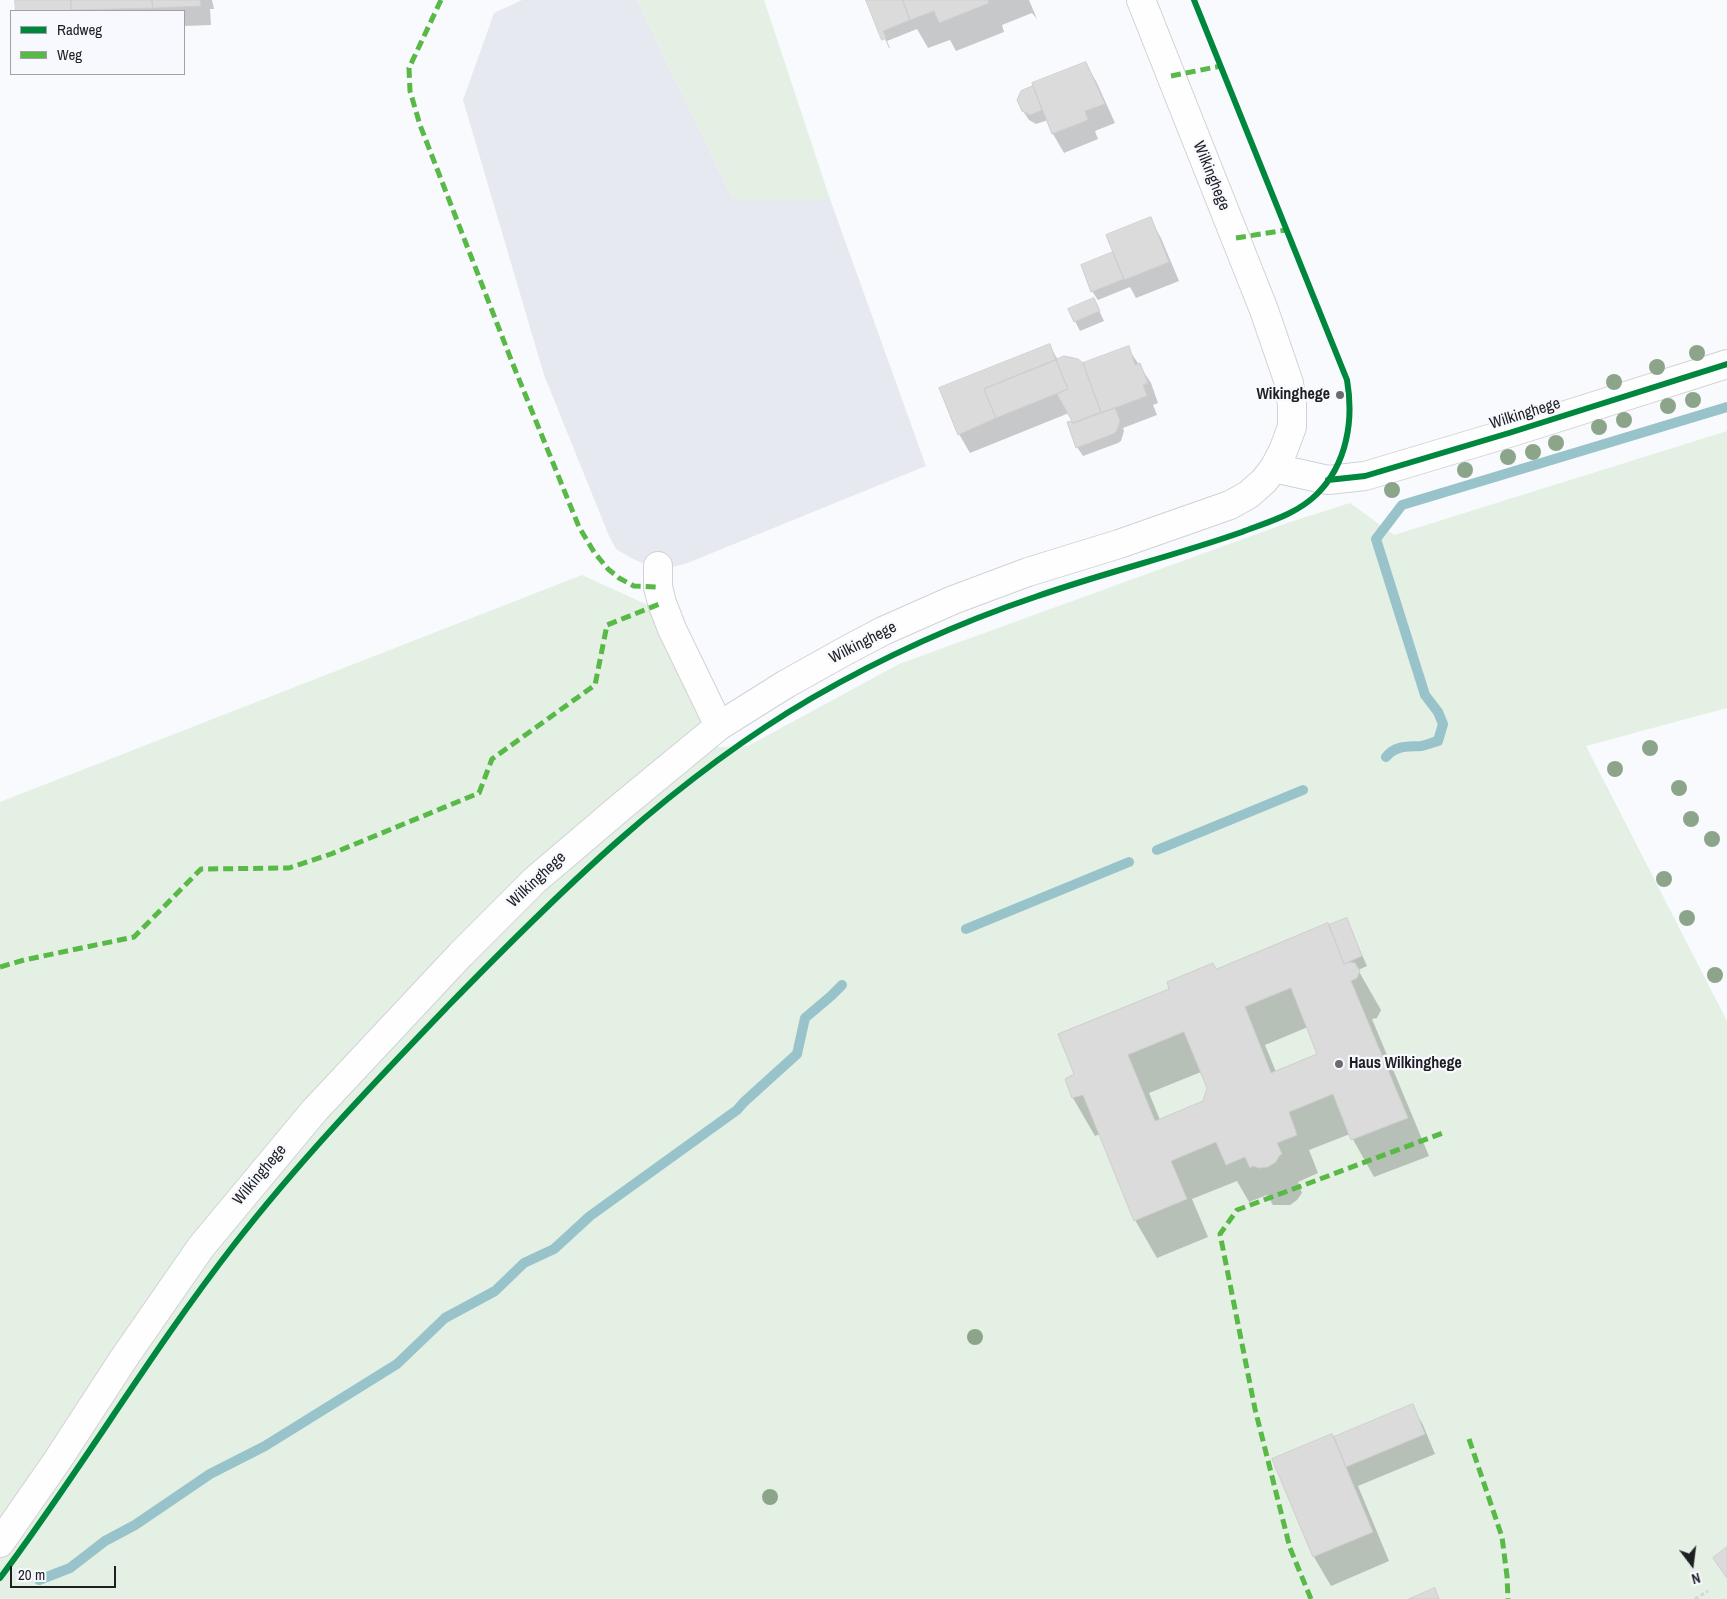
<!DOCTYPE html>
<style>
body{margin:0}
#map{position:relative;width:1727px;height:1599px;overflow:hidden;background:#f9fafd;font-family:"Archivo Narrow",sans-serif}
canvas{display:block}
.legend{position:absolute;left:10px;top:10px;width:175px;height:65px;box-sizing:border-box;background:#f8f9fe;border:1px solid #a1a2a6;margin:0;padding:6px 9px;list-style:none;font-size:15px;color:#1e1f23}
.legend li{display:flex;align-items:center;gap:10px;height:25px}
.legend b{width:25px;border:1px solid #a1a2a6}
.north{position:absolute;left:1667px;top:1539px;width:50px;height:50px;-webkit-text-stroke:4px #f8f9fe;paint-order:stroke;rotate:165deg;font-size:14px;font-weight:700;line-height:20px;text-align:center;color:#1e1f23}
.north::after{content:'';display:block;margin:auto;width:18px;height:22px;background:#1e1f23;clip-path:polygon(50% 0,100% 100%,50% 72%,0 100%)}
.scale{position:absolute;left:10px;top:1566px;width:106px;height:22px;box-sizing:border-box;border:2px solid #1e1f23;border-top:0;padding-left:6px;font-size:15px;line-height:18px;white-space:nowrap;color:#1e1f23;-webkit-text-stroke:4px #f8f9fe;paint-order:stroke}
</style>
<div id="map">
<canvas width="1727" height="1599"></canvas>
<ul class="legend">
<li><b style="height:6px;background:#00873e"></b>Radweg</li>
<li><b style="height:6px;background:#58b947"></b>Weg</li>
</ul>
<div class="north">N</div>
<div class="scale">20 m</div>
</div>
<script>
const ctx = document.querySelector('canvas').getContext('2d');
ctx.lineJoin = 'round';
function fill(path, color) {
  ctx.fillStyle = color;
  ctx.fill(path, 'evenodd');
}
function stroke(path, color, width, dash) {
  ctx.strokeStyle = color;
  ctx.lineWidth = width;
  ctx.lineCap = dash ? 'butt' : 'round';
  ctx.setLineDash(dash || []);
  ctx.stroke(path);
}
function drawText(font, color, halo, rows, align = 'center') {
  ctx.font = font + ' "Archivo Narrow",sans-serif';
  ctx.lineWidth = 4.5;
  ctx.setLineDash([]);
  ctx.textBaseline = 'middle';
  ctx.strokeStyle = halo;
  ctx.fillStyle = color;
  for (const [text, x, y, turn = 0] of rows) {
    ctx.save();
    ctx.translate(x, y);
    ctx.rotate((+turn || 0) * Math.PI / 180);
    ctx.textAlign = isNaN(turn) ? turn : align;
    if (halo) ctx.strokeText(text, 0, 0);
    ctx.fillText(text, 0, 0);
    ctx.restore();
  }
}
fill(new Path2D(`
 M522 0H637L733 199H830L926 466 685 564 666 568 649 566 631 558 616 549 609 536 544 375 463 100 494 13Z`), '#e7e9f0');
fill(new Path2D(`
 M637 0H764L830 199H733Z
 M1727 431V708L1586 746 1727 1021V1599H0V802L582 575 650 606 718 747 748 746 899 664 1287 523 1350 503 1394 535Z`), '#e4f0e4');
fill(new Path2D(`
 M16 0H212L214 9H210L211 25 184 26V11H17Z
 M868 0H1029L1037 19 1032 13 1002 25 1004 32 956 51 950 40 928 48 917 29 887 41 890 48H889Z
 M1086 64 1097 83 1115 123 1095 131 1098 139 1064 153 1053 134 1048 120 1036 124 1029 120 1023 111 1022 92Z
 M1150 219 1161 238 1179 281 1136 298 1130 287 1098 300 1092 291 1112 254Z
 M1094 300 1104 321 1080 331 1075 321Z
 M1049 345 1058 360 1082 364 1128 348 1151 383 1158 403 1153 405 1157 415 1123 428 1124 431 1121 441 1118 443 1083 456 1077 447 1069 423 1074 421 1069 413 970 453 959 434Z
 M1346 919 1367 966 1358 970 1381 1010 1377 1018 1372 1019 1429 1156 1374 1177 1350 1134 1309 1150 1318 1173 1298 1182 1302 1193 1297 1200 1290 1205H1273L1267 1195 1249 1202 1237 1181 1192 1199 1208 1237 1157 1258 1135 1220 1100 1134 1095 1136 1073 1098 1066 1080 1076 1075 1216 970ZM1308 1027 1319 1055 1276 1072 1265 1045ZM1201 1072 1208 1088 1204 1101 1160 1120 1149 1093Z
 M1412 1406 1423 1425 1435 1454 1358 1486 1389 1561 1331 1586 1314 1557 1274 1460 1333 1439Z`), '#0003');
stroke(new Path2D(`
 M1386 757C1395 745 1408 747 1421 746 1427 745 1433 742 1438 741L1443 724 1438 712 1425 695 1376 539 1402 505 1727 407
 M1157 850 1303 790
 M966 929 1129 862
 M39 1580 70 1568 105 1541 135 1525 210 1474 265 1446 397 1364 445 1318 495 1291 524 1263 554 1249 590 1216 737 1110 744 1102 797 1054 805 1018 831 996 842 985`), '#98c3cb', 10);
const building = new Path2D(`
 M15 0H71V11H16Z
 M71 0H152L153 8 71 10Z
 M152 0H200L201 6 153 8Z
 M866 0H903L910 20 883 31 886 38 882 40Z
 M903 0H988L989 3 939 23 934 11 910 20Z
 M1086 62 1105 104 1085 111 1088 120 1052 134 1032 83Z
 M1033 86 1042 110 1030 115 1022 111 1017 100 1021 91Z
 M1151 217 1169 262 1124 280 1106 235Z
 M1113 252 1124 279 1091 292 1081 265Z
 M1094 298 1100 311 1074 322 1068 309Z
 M1050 344 1056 360 984 389 996 418 958 435 939 388Z
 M1129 346 1135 365 1140 363 1148 383 1143 385 1147 396 1101 413 1083 363Z
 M1064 356 1078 359 1083 363 1101 412 1073 423 1057 394 1068 389 1056 360Z
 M1056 360 1068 389 996 418 984 389Z
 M1115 408 1120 421 1116 432 1113 434 1076 448 1067 422 1072 421 1073 423Z
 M1347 918 1362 956 1344 964 1329 925Z
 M1328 923 1344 964 1350 962 1355 963 1360 971 1357 978 1351 981 1408 1118 1351 1140 1333 1094 1289 1112 1297 1135 1277 1143 1282 1154 1279 1156 1276 1162 1268 1167 1259 1168 1253 1166 1250 1168 1245 1157 1226 1165 1216 1142 1171 1161 1187 1199 1134 1221 1083 1095 1072 1098 1065 1079 1074 1074 1058 1034 1169 989 1167 982 1213 963 1216 969ZM1291 988 1317 1054 1271 1073 1245 1007ZM1184 1032 1207 1088 1203 1101 1155 1121 1128 1055Z
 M1413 1404 1425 1434 1346 1467 1334 1437Z
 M1332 1434 1373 1532 1313 1557 1272 1459Z
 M1727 1547V1578L1713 1558Z
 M1435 1588 1439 1599H1409Z`);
fill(building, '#dcdbdb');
stroke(building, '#cfcece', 1);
const minor = new Path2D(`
 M1274 468 1328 480 1365 476 1509 433 1727 364
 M658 566V587L662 603 672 629 719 726
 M0 1543 57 1461 124 1358 201 1247 314 1111 461 954 535 880 622 806 719 726 786 684 847 650 883 631 953 600 1028 572 1119 544 1230 505 1248 495 1264 481 1274 468 1283 451 1292 427V405L1289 383 1264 310 1141 0`);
stroke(minor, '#d1d2d5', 30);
stroke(new Path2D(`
 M1695 1599 1708 1591`), '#d6d6d7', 3, [4, 2.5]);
stroke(minor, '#fefeff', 28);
stroke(new Path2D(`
 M441 0 409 68 410 91 420 125 512 362 579 527 594 552 608 569 619 578 634 586 658 587
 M1171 76 1221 66
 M1236 238 1286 230
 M0 967 24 960 134 937 201 869 289 868 331 854 479 793 492 759 595 685 607 625 662 603
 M1469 1439 1502 1537 1507 1576 1508 1599
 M1311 1599 1290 1548 1255 1409 1220 1234 1237 1210 1443 1133`), '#58b947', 5, [10, 5]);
stroke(new Path2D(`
 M1328 480 1365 476 1509 433 1727 364
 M0 1578C81 1470 150 1353 233 1246 298 1162 373 1084 447 1007 558 893 673 779 812 698 883 657 958 623 1035 597 1103 573 1174 556 1242 532 1268 522 1297 514 1317 494 1347 464 1354 420 1347 380L1194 0`), '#00873e', 6);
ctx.fillStyle = '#8ca58a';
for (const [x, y] of [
 [1697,353],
 [1657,367],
 [1614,382],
 [1693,400],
 [1668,406],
 [1624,420],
 [1599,427],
 [1556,443],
 [1533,452],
 [1508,457],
 [1465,470],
 [1392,490],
 [1650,748],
 [1615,769],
 [1679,788],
 [1691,819],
 [1712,839],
 [1664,879],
 [1687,918],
 [1715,975],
 [975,1337],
 [770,1497]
]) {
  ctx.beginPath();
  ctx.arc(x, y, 8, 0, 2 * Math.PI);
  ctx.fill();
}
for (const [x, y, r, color] of [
 [1340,395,5,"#6b6c6f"],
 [1339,1064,5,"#6b6c6f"]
]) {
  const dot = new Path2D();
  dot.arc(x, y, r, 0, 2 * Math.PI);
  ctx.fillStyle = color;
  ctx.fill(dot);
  stroke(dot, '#f8f9fe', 2);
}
drawText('16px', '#1e1f23', '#f8f9fe', [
 ["Wilkinghege",1211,176,68],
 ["Wilkinghege",1525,414,-17],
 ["Wilkinghege",863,643,-27],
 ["Wilkinghege",537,880,-43],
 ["Wilkinghege",260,1175,-50]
]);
drawText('bold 16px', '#1e1f23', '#f8f9fe', [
 ["Wikinghege",1330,395],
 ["Haus Wilkinghege",1349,1064,"left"]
], 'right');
</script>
